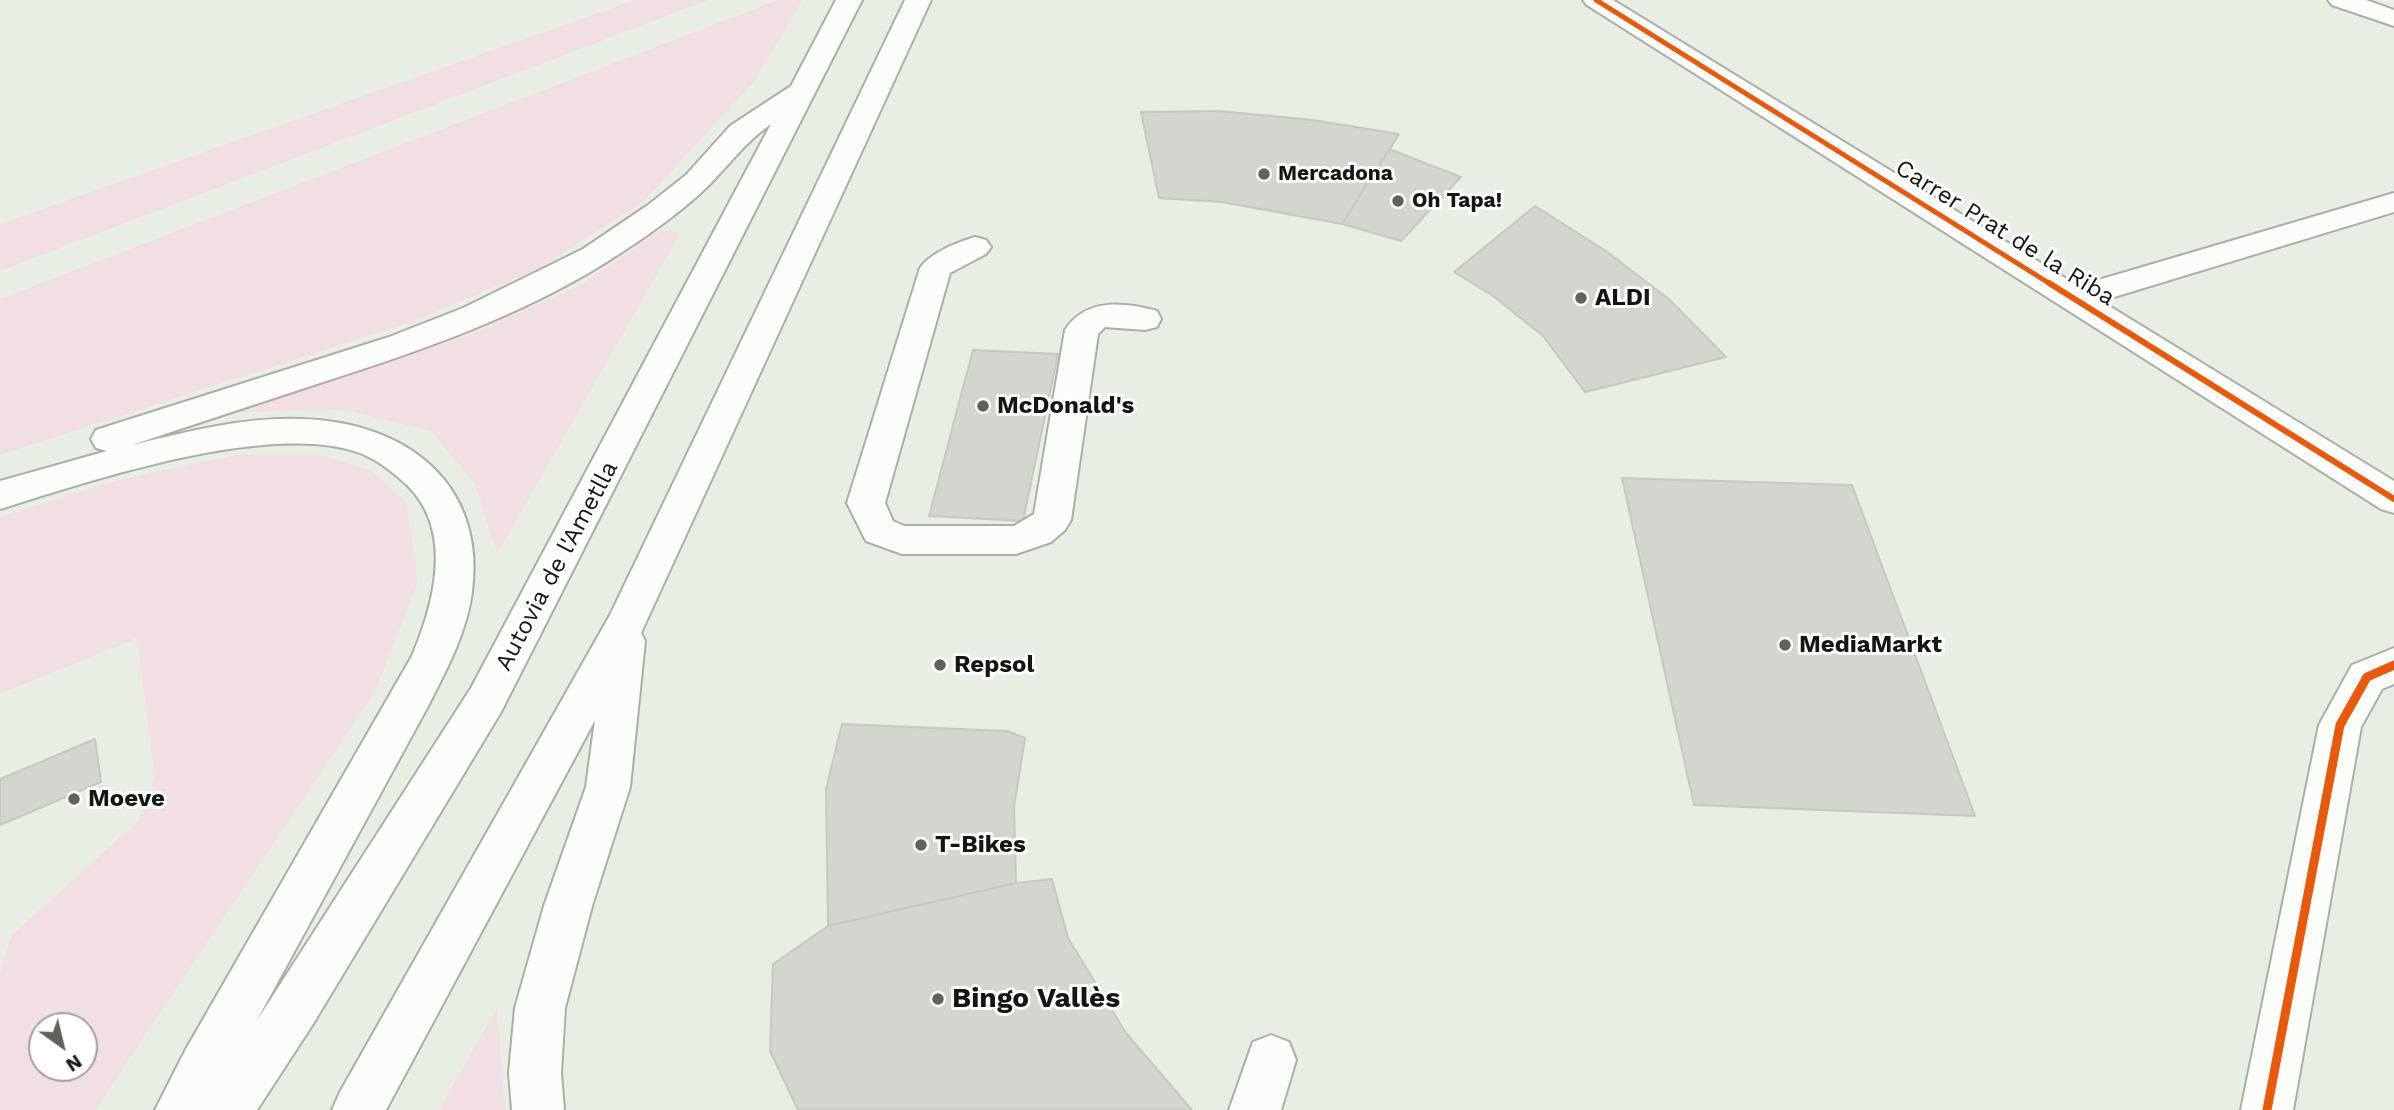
<!DOCTYPE html>
<meta charset="utf-8">
<style>
body{margin:0}
#map{position:relative;width:2394px;height:1110px;overflow:hidden;background:#e9eee4;font-family:"Work Sans",sans-serif}
canvas{display:block}
.north{position:absolute;left:28px;top:1012px;width:70px;height:70px;box-sizing:border-box;background:#fff;border:2px solid #a1a2a0;border-radius:50%;rotate:146deg;font-size:19px;font-weight:700;line-height:28px;text-align:center;color:#141711}
.north::after{content:'';display:block;margin:auto;width:24px;height:32px;background:#5f625b;clip-path:polygon(50% 0,100% 100%,50% 72%,0 100%)}
</style>
<div id="map">
<canvas width="2394" height="1110"></canvas>
<div class="north">N</div>
</div>
<script>
const ctx = document.querySelector('canvas').getContext('2d');
ctx.lineJoin = 'round';
function fill(path, color) {
  ctx.fillStyle = color;
  ctx.fill(path, 'evenodd');
}
function stroke(path, color, width, dash) {
  ctx.strokeStyle = color;
  ctx.lineWidth = width;
  ctx.lineCap = dash ? 'butt' : 'round';
  ctx.setLineDash(dash || []);
  ctx.stroke(path);
}
function drawText(font, color, halo, rows, align = 'center') {
  ctx.font = font + ' "Work Sans",sans-serif';
  ctx.lineWidth = 6;
  ctx.setLineDash([]);
  ctx.textBaseline = 'middle';
  ctx.strokeStyle = halo;
  ctx.fillStyle = color;
  for (const [text, x, y, turn = 0] of rows) {
    ctx.save();
    ctx.translate(x, y);
    ctx.rotate((+turn || 0) * Math.PI / 180);
    ctx.textAlign = isNaN(turn) ? turn : align;
    if (halo) ctx.strokeText(text, 0, 0);
    ctx.fillText(text, 0, 0);
    ctx.restore();
  }
}
fill(new Path2D(`
 M635 0H708L0 271V224Z
 M778 0H803L753 83 644 201 539 268 414 321 0 455V299Z
 M660 231 681 232 497 554 475 484 431 431 345 410 237 412 469 335 577 287Z
 M236 455H321L372 471 407 503 418 582 375 692 95 1110H0V972L12 935 139 820 155 779 137 638 0 694V517L114 481ZM42 1026H84V1068H42Z
 M497 1008 505 1110H439Z`), '#f2dfe3');
const building = new Path2D(`
 M1219 111 1313 120 1399 134 1342 224 1222 202 1159 198 1141 112Z
 M1389 149 1461 177 1401 241 1342 224Z
 M1535 206 1606 251 1670 300 1726 357 1585 392 1543 336 1493 296 1454 272Z
 M973 350 1058 354 1023 521 929 516Z
 M1622 478 1852 485 1975 816 1694 805Z
 M842 724 1007 731 1025 738 1014 807 1016 883 828 926 826 789Z
 M95 739 101 782 0 825V779Z
 M1052 879 1068 938 1126 1033 1192 1110H798L770 1051 773 964 828 926 1016 883Z`);
fill(building, '#d2d6ce');
stroke(building, '#c5c9c1', 2);
const minor = new Path2D(`
 M1583 0H1613L2078 286 2394 193V212L2101 301 2394 481V513L2381 509 1587 5Z
 M2328 0H2366L2394 10V26L2332 5Z
 M975 237 986 240 991 247 986 254 950 273 885 503 893 521 904 526H1014L1034 514 1065 330C1086 298 1123 302 1157 311L1161 319 1157 327 1145 330 1105 327 1098 334 1071 520 1065 530 1051 542 1016 554H902L866 541 847 503 920 268C930 253 958 242 975 237Z
 M2394 648V684L2382 689 2361 727 2293 1110H2241L2319 725 2352 665Z
 M1271 1035 1289 1042 1296 1060 1281 1110H1229L1253 1042Z`);
const highway = new Path2D(`
 M836 0H862L501 712 313 1024 257 1110H155L186 1049 412 656C434 604 454 532 408 486 394 473 378 460 360 453 270 420 90 481 0 509V481L107 451 96 448 91 439 96 430 389 337 463 308 583 249 648 205 686 175 730 126 791 86ZM771 124 471 688 256 1022 427 708C445 673 464 638 471 599 490 485 406 421 300 419 244 417 186 432 132 445 195 424 259 403 323 382 420 351 518 317 605 263 640 241 678 215 707 187 729 165 745 142 771 124Z
 M905 0H931L641 633 645 641 630 787 592 906 565 1008 561 1073 564 1110H512L509 1073 515 1008 544 906 586 787 595 720 386 1110H332L340 1092 610 615Z`);
stroke(minor, '#abafa8', 4);
stroke(highway, '#abafa8', 4);
fill(minor, '#fcfcfb');
fill(highway, '#fcfcfb');
stroke(new Path2D(`
 M1596 0 2052 285`), '#e8590c', 5);
stroke(new Path2D(`
 M2049 283 2394 499`), '#e8590c', 6);
stroke(new Path2D(`
 M2267 1110 2340 725 2367 677 2394 665`), '#e8590c', 9);
for (const [x, y, r, color] of [
 [1264,174,7,"#5f625b"],
 [1398,201,7,"#5f625b"],
 [1581,298,7,"#5f625b"],
 [983,406,7,"#5f625b"],
 [1785,645,7,"#5f625b"],
 [940,665,7,"#5f625b"],
 [74,799,7,"#5f625b"],
 [921,845,7,"#5f625b"],
 [938,999,7,"#5f625b"]
]) {
  const dot = new Path2D();
  dot.arc(x, y, r, 0, 2 * Math.PI);
  ctx.fillStyle = color;
  ctx.fill(dot);
  stroke(dot, '#fff', 2.5);
}
drawText('bold 21px', '#141711', '#fff', [
 ["Mercadona",1278,174],
 ["Oh Tapa!",1412,201]
], 'left');
drawText('24px', '#141711', '#fff', [
 ["Carrer Prat de la Riba",2005,233,32],
 ["Autovia de l'Ametlla",557,566,-62]
]);
drawText('bold 24px', '#141711', '#fff', [
 ["ALDI",1595,298],
 ["McDonald's",997,406],
 ["MediaMarkt",1799,645],
 ["Repsol",954,665],
 ["Moeve",88,799],
 ["T-Bikes",935,845]
], 'left');
drawText('bold 28px', '#141711', '#fff', [
 ["Bingo Vallès",952,999]
], 'left');
</script>
